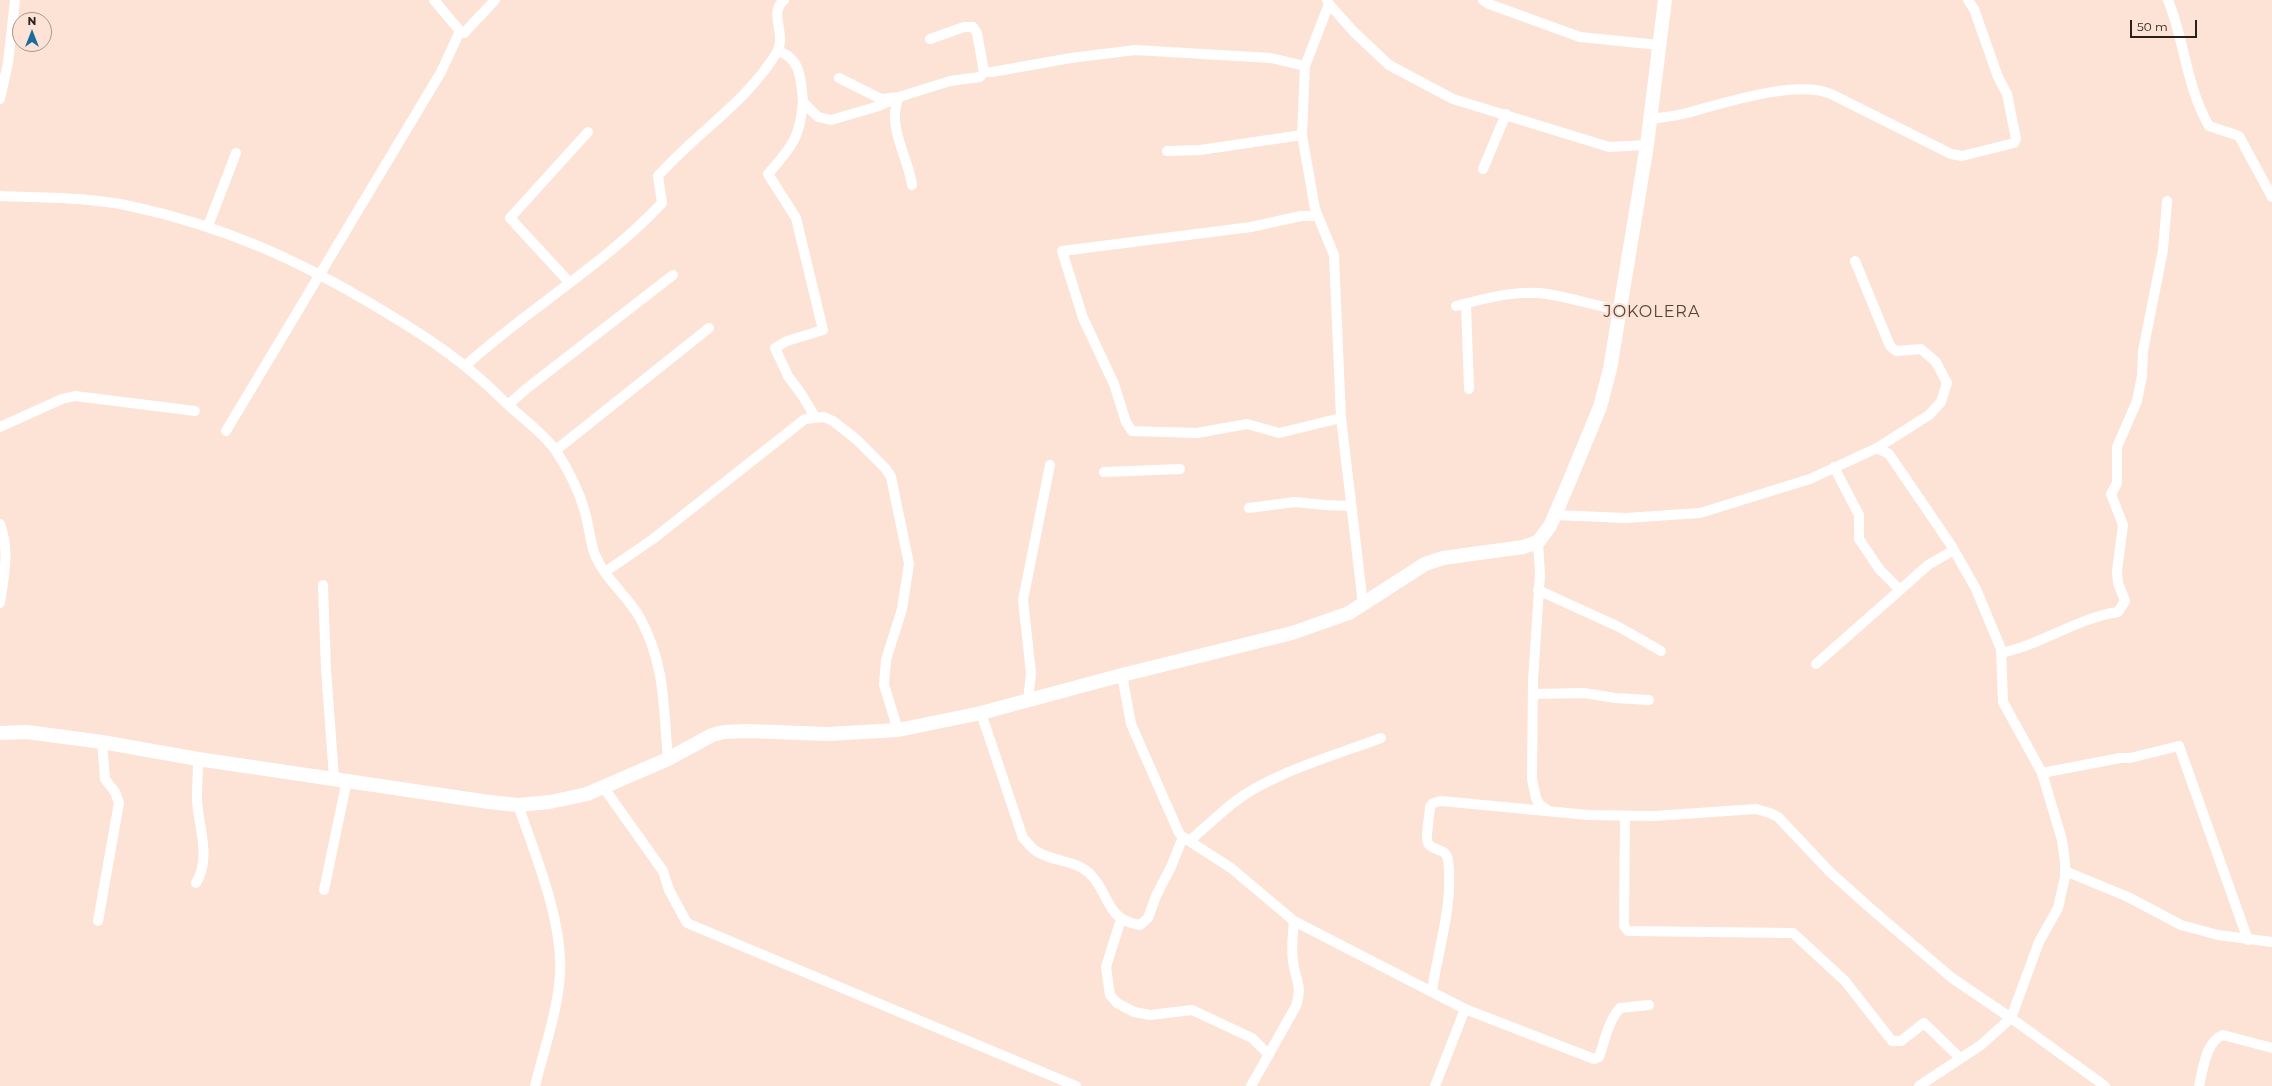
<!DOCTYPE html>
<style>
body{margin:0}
#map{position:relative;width:2272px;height:1086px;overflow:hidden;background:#fde2d6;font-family:Montserrat,sans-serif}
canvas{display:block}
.north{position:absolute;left:12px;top:12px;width:40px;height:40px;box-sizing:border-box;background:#fde2d6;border:1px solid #a9958c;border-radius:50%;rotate:0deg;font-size:11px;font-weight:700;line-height:16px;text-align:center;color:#2a211c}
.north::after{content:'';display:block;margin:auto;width:14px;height:18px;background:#1b6c9e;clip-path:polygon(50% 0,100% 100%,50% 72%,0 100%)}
.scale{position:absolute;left:2130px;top:20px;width:67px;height:18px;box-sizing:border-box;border:2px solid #2a211c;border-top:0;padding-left:5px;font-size:12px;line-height:14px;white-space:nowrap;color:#2a211c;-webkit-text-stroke:3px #fde2d6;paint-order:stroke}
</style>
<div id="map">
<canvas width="2272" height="1086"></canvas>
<div class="north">N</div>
<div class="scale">50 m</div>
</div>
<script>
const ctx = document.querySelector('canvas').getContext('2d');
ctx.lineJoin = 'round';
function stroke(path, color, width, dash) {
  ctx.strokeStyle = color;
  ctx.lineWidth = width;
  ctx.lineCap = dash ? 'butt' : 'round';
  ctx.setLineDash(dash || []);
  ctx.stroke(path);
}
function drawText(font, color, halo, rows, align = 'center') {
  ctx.font = font + ' Montserrat,sans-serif';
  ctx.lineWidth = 4;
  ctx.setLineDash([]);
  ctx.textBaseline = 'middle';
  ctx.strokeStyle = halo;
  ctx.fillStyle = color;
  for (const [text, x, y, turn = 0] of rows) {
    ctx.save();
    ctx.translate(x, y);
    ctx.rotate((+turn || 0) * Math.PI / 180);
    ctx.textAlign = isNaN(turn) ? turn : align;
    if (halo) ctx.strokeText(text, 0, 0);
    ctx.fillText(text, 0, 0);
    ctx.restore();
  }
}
stroke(new Path2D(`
 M434 0 460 31 464 33 495 0
 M1327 0 1329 4 1305 66 1302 135 1315 209 1334 255 1341 418 1363 604
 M1483 0 1489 4 1580 37 1659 45
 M2168 0C2185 42 2186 86 2209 126L2239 136 2272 197
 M1329 4 1354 32 1389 65 1453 99 1609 147 1647 145
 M930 39 964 27H973L977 33 984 72H992L1071 58 1135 50 1271 58 1305 66
 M778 51C801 58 801 80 803 102L818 117 831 120 879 106 899 97 881 99 839 78
 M0 99 8 63 15 0
 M803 102C800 139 791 147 768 174L796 218 823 330 787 341 775 348 788 376 802 395 815 417
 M1651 119C1663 117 1676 116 1687 113 1724 103 1797 79 1831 94L1951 154 1962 156 2014 143 2016 139 2007 94 1998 77 1974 9 1968 0
 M1167 151 1200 150 1302 135
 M1483 169 1506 114
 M912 185C908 156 886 126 899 97L950 81 980 77 984 72
 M0 196C43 198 88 197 130 206 224 226 299 260 380 309 427 337 465 362 504 401 521 418 542 431 556 451 568 469 579 491 585 512 589 526 590 542 595 555 605 579 627 595 640 618 666 666 663 707 668 759
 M1317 216H1301L1251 227 1062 251 1083 318 1114 384 1126 422 1132 431 1197 433 1247 424 1279 433 1341 418
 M208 226 236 153
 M1855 261 1890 346 1896 351 1921 349 1936 362 1947 383 1941 402 1929 415 1877 448
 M569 282 510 218 588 132
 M1466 304 1469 389
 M1456 306C1487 298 1521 288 1553 295 1575 299 1597 306 1619 310
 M466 365C529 308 604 265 662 203L658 176C696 133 748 101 777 52 787 35 768 13 784 0
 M508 405 526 389 673 275
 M0 427 62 399 75 396 195 411
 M226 431 441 72 460 31
 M556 450 709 328
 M1834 467 1859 515V539L1880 570 1900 590 1928 565 1954 550
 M1104 472 1180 469
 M1249 508 1295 502 1325 505 1351 506
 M1555 515 1626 518 1700 513 1810 479 1877 448 1889 454 1951 545 1976 589 2001 649 2003 702 2042 773 2062 840 2065 862V877L2058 908 2039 942 2011 1018 1981 1045 1919 1086
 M0 524C10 550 4 576 0 603
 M1538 542 1540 574 1533 680 1532 779 1536 798 1539 804 1549 811
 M605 572 653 539 805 419 824 417 833 421 856 439 886 469 891 477 909 564 902 609 886 660 884 685 898 730
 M323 585 326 669 334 778
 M1538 590 1619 627 1661 651
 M2001 653C2041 645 2077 618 2118 612L2125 601 2118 583 2117 571 2123 525 2111 494 2117 483V447L2137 401 2142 376 2143 351 2163 250 2167 201
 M1816 664 1900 590
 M1122 675 1131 724 1179 833 1183 837 1231 868 1294 921 1465 1009 1594 1059 1599 1057C1605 1040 1608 1022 1620 1008L1649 1005
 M1533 694 1584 693 1615 698 1649 700
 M1028 701 1031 673 1023 600 1050 465
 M981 713 1023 838C1027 842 1031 848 1036 851 1054 863 1077 859 1092 876 1111 898 1106 919 1140 925L1148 918 1156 896 1171 867 1183 837
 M2042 773 2120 758H2130L2179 746 2248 940
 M604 788 663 871 669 890 687 923 1076 1086
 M518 805C535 854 563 921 560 973 558 1011 544 1049 535 1086
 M1625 816 1624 926 1628 931 1793 933 1845 981 1892 1041H1901L1924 1023 1959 1057
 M1189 841C1204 829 1218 815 1233 803 1271 773 1336 755 1381 738
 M2065 871 2128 897 2181 925 2218 935 2272 942
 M196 883C212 857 198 827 197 799 197 786 198 772 198 759
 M324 890 347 780
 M1121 919 1106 967 1110 995 1117 1003 1134 1012 1150 1015 1192 1010 1252 1038 1268 1054
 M98 921 119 803 115 792 105 779 102 742
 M1432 991C1438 949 1454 903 1448 860 1446 847 1433 852 1428 843 1425 838 1430 814 1430 807L1433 803 1441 801 1588 815 1654 816 1756 809 1770 813 1778 817 1830 872 1869 907 1952 978 2011 1018 2105 1086
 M1251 1086 1296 1006C1303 984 1295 981 1293 961 1291 948 1293 934 1294 921
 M1435 1086 1465 1009
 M2199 1086C2203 1069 2206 1041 2223 1035L2272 1048`), '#fff', 10);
stroke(new Path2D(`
 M0 733 27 732 102 742 198 759 489 802 518 805 550 802 587 794 668 759 712 735 724 732 747 731 828 734 898 730 981 713 1122 675 1292 633 1349 613 1425 564 1443 558 1523 547 1538 542 1550 526 1564 494 1600 407 1610 369 1647 145 1665 0`), '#fff', 14);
ctx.letterSpacing = '1px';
drawText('16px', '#554036', '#fde2d6', [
 ["JOKOLERA",1652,312]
]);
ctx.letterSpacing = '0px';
</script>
